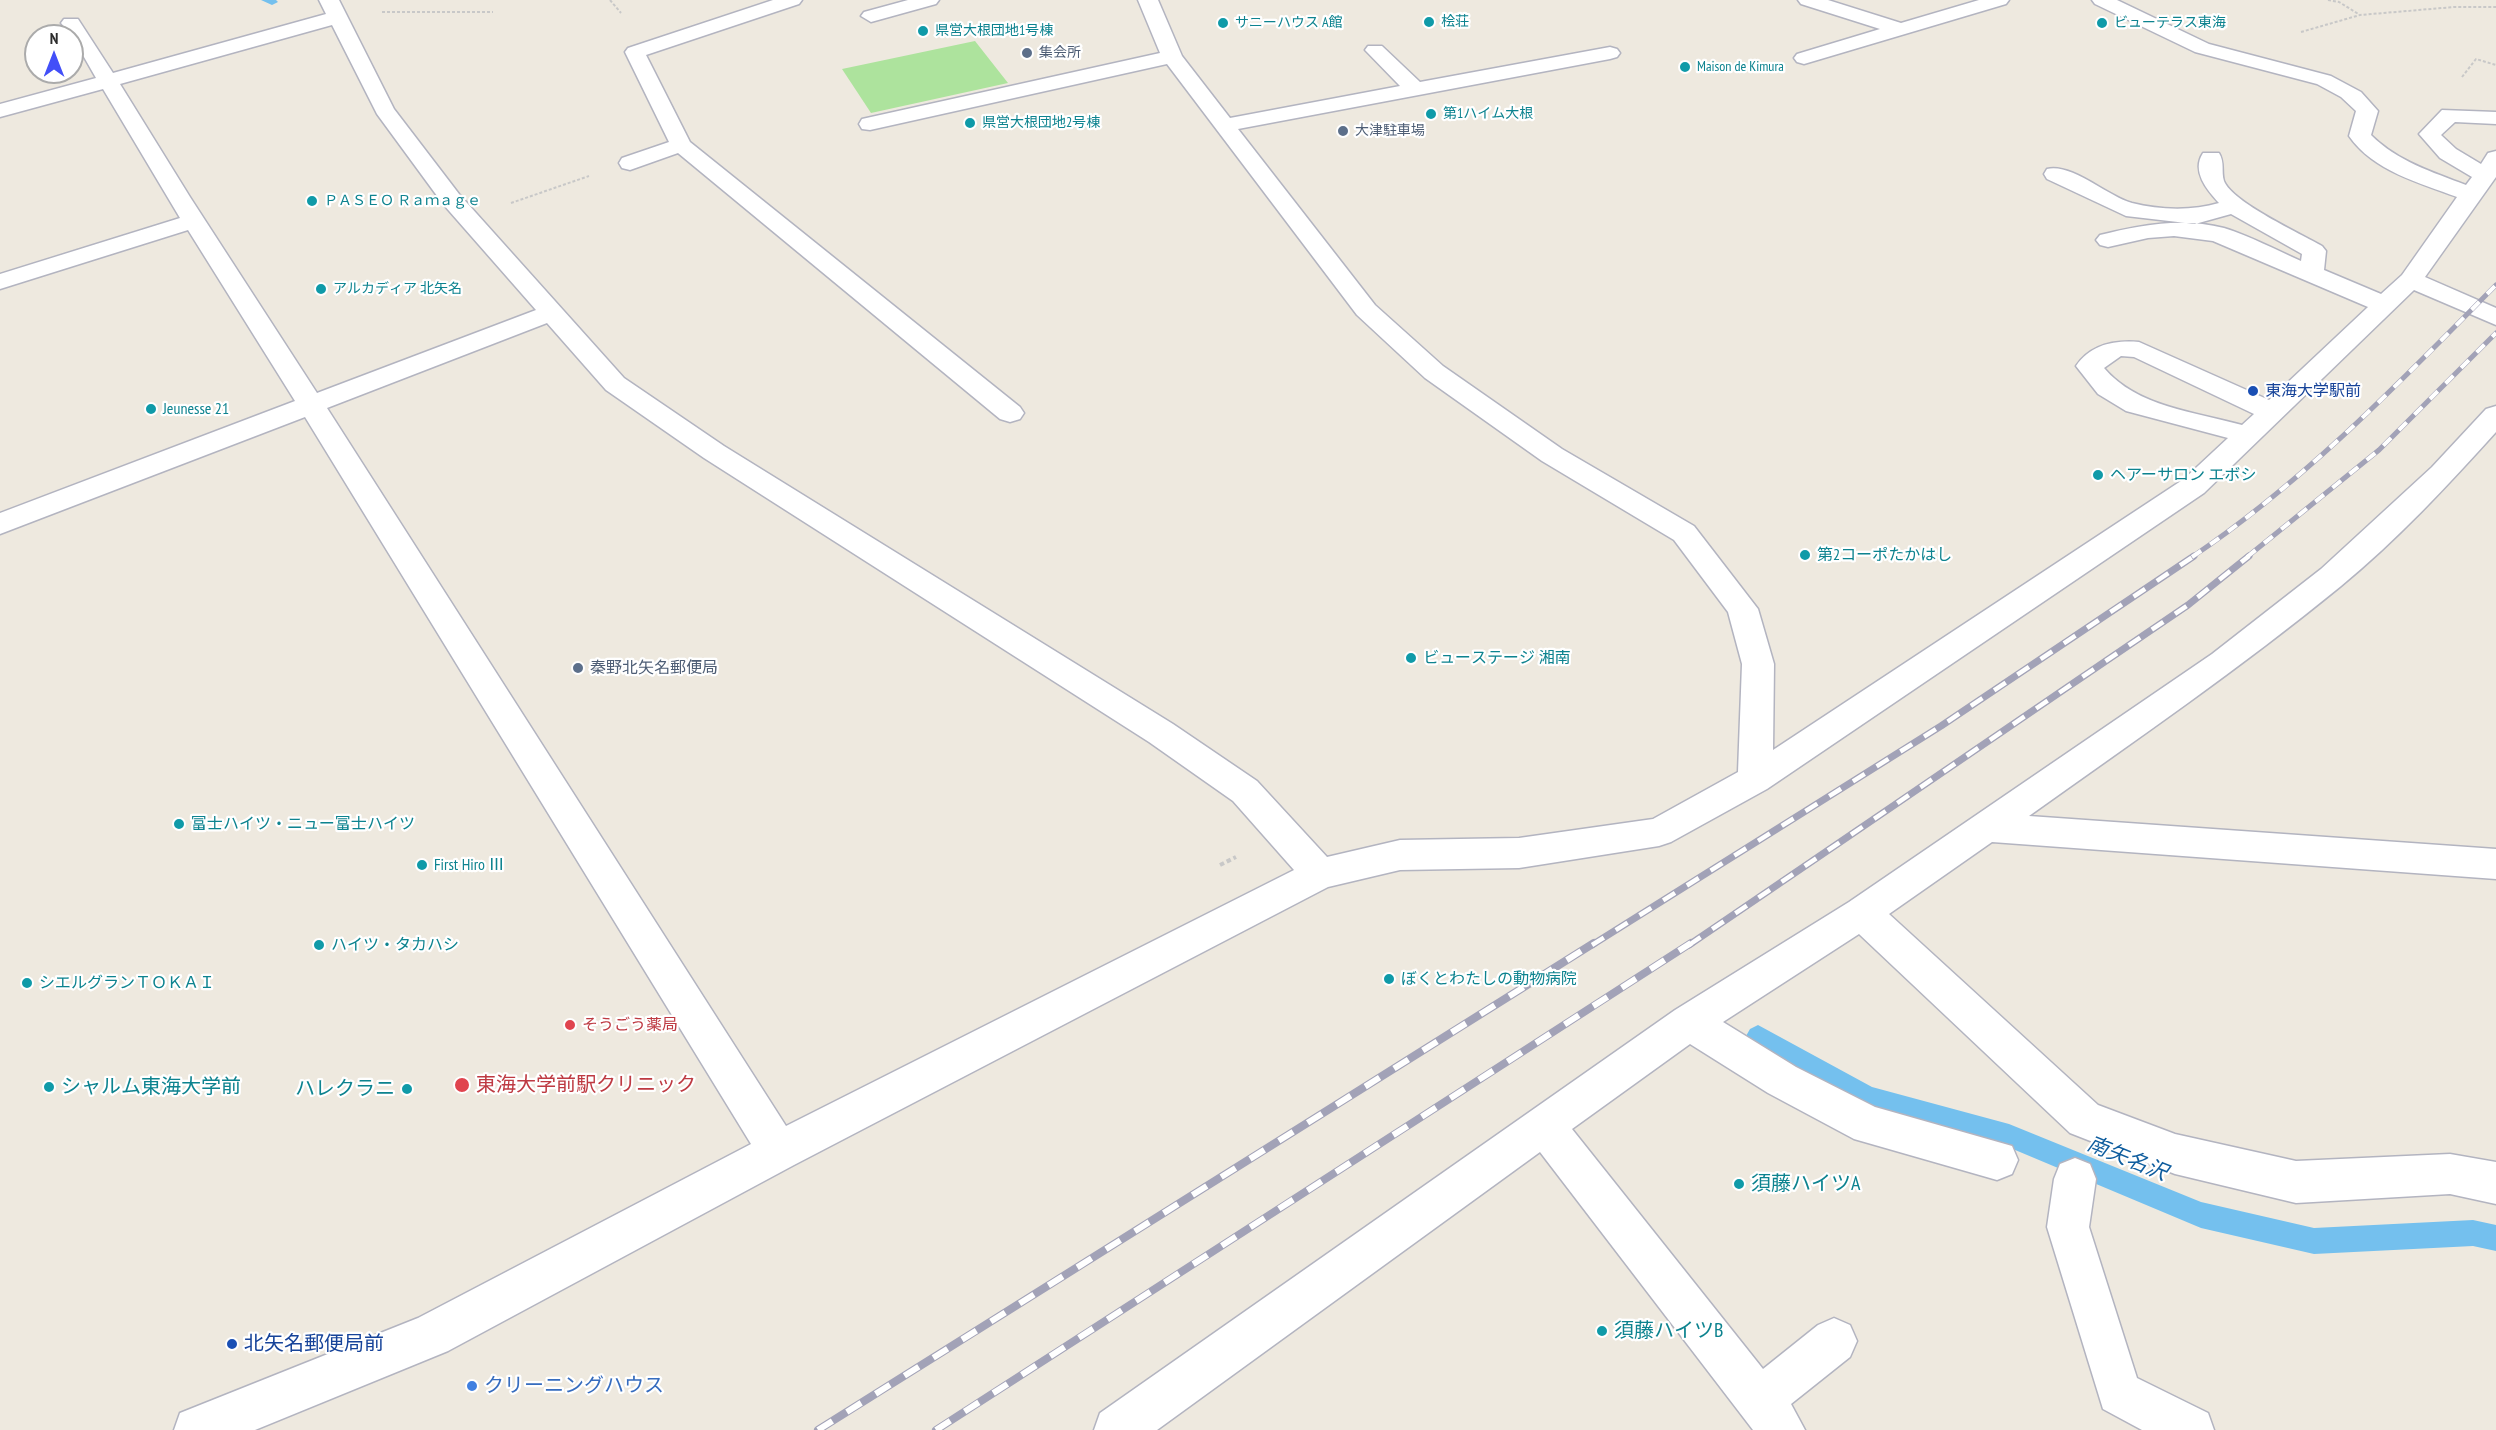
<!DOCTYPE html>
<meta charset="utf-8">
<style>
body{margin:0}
#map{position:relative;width:2496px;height:1430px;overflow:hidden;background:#eee9df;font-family:"PT Sans Narrow",sans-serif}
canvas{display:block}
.north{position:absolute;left:24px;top:24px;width:60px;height:60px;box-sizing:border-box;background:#fff;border:2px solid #ababab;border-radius:50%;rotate:0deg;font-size:16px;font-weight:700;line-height:24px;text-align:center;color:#2d2d2d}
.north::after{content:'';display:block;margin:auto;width:21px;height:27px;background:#424ff8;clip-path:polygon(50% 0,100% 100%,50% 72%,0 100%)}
</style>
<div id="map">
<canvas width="2496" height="1430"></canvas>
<div class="north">N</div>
</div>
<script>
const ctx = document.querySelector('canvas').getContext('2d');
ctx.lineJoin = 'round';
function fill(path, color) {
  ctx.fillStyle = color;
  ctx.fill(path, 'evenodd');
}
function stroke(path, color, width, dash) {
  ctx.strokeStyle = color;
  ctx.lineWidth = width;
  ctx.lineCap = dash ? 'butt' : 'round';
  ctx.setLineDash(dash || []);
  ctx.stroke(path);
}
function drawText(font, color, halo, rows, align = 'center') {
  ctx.font = font + ' "PT Sans Narrow","Noto Sans JP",sans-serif';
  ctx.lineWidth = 4.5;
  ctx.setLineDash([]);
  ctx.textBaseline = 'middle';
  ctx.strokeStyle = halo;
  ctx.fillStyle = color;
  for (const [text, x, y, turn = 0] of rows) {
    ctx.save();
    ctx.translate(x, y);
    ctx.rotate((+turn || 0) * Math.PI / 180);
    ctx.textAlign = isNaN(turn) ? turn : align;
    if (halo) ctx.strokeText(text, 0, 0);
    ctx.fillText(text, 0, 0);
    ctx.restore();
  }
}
fill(new Path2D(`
 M975 41 1008 83 871 113 842 69Z`), '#ade39d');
fill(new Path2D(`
 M261 0H276L278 2 272 5Z
 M1758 1025 1872 1087 2009 1124 2201 1202 2314 1228 2473 1220 2496 1225V1251L2473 1246 2314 1254 2201 1228 2008 1147 1859 1105 1750 1043 1746 1036 1750 1029Z`), '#74c0ee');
const minor = new Path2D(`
 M319 0H339L394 109 459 194 624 378 724 446 1173 724 1257 781 1327 857 1400 840 1519 838 1653 819 1738 772 1742 664 1728 612 1674 540 1542 461 1425 378 1357 315 1167 64 870 130 862 129 859 124 862 119 1160 53 1138 0H1158L1182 56 1230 118 1400 86 1365 50 1368 46H1382L1420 82 1610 47 1617 49 1620 53 1617 57 1610 59 1238 129 1375 305 1443 366 1562 449 1694 526 1758 609 1774 664 1773 750 2184 479 2228 438 2126 411 2098 394 2076 366C2091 344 2115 340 2139 342L2269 400 2368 307 2213 241 2174 236 2148 238 2108 247 2100 245 2096 240 2100 235C2140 225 2182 217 2224 228 2250 236 2276 250 2301 261L2302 254 2231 214 2195 224 2126 216 2047 179 2044 174 2047 169C2072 163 2107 196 2132 203 2160 210 2192 211 2219 203 2207 190 2191 171 2203 153H2219C2225 162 2221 172 2224 181 2232 202 2301 234 2322 246L2326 251 2324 270 2381 294 2402 275 2457 197C2420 183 2373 171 2349 136L2356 111 2341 97 2317 84 2195 52 2095 4 2092 0H2117L2209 44 2331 76 2361 92 2378 111 2371 135C2397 161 2432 172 2466 185L2472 177 2440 158 2419 134 2442 110 2496 112V124L2455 122 2441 135 2456 149 2481 164 2488 153 2496 151V177L2425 277 2496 308V325L2414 290 2204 493 1767 789 1671 842 1659 846 1519 868 1400 870 1328 887 794 1165 448 1351 255 1430H174L180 1413 418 1318 751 1144 305 417 0 534V513L295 401 188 230 0 289V274L180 218 103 89 0 117V104L96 78 72 36 61 23 64 19H78L113 73 326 14ZM332 25 377 114 443 204 536 310 317 393 190 197 120 84ZM547 323 606 390 704 458 1149 742 1233 801 1294 870 786 1126 327 408ZM2121 356 2134 357 2254 414 2242 425C2195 412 2137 407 2104 368Z
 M773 0H802L799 4 646 55 690 142 1020 407 1024 413 1020 419 1010 422 1000 419 678 153 630 170 622 168 619 163 622 158 669 142 625 52 628 48Z
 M908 0H939L936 4 871 22 861 16 864 12Z
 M1798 0H1828L1901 23 1979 0H2009L2006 4 1804 64 1797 62 1794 58 1797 54 1880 29 1801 4Z
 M2496 406V432C2448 485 2397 540 2341 586 2241 668 2134 741 2029 816L2496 849V879L1992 842 1889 914 2098 1105 2175 1134 2296 1161 2450 1154 2496 1162V1204L2450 1194 2296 1203 2175 1174 2070 1133 1859 934 1723 1022 1796 1067 1875 1107 2012 1146 2018 1160 2012 1174 1997 1180 1854 1139 1768 1093 1690 1044 1572 1129 1763 1369 1818 1325 1834 1318 1850 1325 1857 1341 1850 1357 1791 1404 1805 1430H1753L1540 1152 1157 1430H1094L1100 1413 1675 1010 1849 902 2212 654 2321 569 2432 467 2486 409Z
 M2075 1158 2090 1164 2096 1179 2089 1227 2137 1378 2208 1413 2214 1430H2142L2103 1409 2047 1227 2054 1179 2060 1164Z`);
stroke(minor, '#b3b4c0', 3);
stroke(new Path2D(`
 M610 0 621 13
 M2328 0 2339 2 2360 15
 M382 12H493
 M2301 32 2360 15 2454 7H2496
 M2462 77 2476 59 2496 65
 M511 203 589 176`), '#c8c8c8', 2, [3, 2]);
stroke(new Path2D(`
 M1220 865 1236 857`), '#c8c8c8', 4, [4.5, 3]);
fill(minor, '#fff');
const railFar2 = new Path2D(`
 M2192 557C2306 480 2399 383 2496 285
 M2247 557 2379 450 2496 333`);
const railFar1 = new Path2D(`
 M1592 945 1941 726 2194 556
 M1689 945 2188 605 2249 556`);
const rail = new Path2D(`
 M818 1430 1594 943
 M936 1430 1691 943`);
stroke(railFar2, '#a2a2b7', 5);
stroke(railFar1, '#a2a2b7', 7);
stroke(rail, '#a2a2b7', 8);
stroke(railFar2, '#fff', 4, [11]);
stroke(railFar1, '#fff', 4.5, [14]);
stroke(rail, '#fff', 6, [17]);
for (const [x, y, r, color] of [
 [1429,22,6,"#0f9aa8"],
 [1223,23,6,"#0f9aa8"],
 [2102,23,6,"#0f9aa8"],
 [923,31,6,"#0f9aa8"],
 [1027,53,6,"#5c6f8a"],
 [1685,67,6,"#0f9aa8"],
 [1431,114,6,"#0f9aa8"],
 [970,123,6,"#0f9aa8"],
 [1343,131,6,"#5c6f8a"],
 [312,201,6,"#0f9aa8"],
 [321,289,6,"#0f9aa8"],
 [2253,391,6,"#1a4fb4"],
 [151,409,6,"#0f9aa8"],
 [2098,475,6,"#0f9aa8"],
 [1805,555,6,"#0f9aa8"],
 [1411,658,6,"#0f9aa8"],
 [578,668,6,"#5c6f8a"],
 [179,824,6,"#0f9aa8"],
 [422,865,6,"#0f9aa8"],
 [319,945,6,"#0f9aa8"],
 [1389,979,6,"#0f9aa8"],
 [27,983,6,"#0f9aa8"],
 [570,1025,6,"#e0444e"],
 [462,1085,8,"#e0444e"],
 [49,1087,6,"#0f9aa8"],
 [407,1089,6,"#0f9aa8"],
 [1739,1184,6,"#0f9aa8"],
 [1602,1331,6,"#0f9aa8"],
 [232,1344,6,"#1a4fb4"],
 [472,1386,6,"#3f7fe0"]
]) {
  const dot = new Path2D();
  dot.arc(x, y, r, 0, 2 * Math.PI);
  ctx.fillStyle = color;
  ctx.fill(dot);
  stroke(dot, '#fff', 2);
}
drawText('14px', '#0d838f', '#fff', [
 ["桧荘",1441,22],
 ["サニーハウス A館",1235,23],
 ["ビューテラス東海",2114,23],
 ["県営大根団地1号棟",935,31],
 ["Maison de Kimura",1697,67],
 ["第1ハイム大根",1443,114],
 ["県営大根団地2号棟",982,123],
 ["ＰＡＳＥＯ Ｒａｍａｇｅ",324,201],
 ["アルカディア 北矢名",333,289]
], 'left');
drawText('14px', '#4e5e75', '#fff', [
 ["集会所",1039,53],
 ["大津駐車場",1355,131]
], 'left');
drawText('16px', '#164399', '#fff', [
 ["東海大学駅前",2265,391]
], 'left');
drawText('16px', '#0d838f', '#fff', [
 ["Jeunesse 21",163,409],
 ["ヘアーサロン エボシ",2110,475],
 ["第2コーポたかはし",1817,555],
 ["ビューステージ 湘南",1423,658],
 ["富士ハイツ・ニュー富士ハイツ",191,824],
 ["First Hiro Ⅲ",434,865],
 ["ハイツ・タカハシ",331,945],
 ["ぼくとわたしの動物病院",1401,979],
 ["シエルグランＴＯＫＡＩ",39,983]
], 'left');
drawText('16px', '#4e5e75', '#fff', [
 ["秦野北矢名郵便局",590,668]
], 'left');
drawText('16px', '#be3a42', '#fff', [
 ["そうごう薬局",582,1025]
], 'left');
drawText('20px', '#be3a42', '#fff', [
 ["東海大学前駅クリニック",476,1085]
], 'left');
drawText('20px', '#0d838f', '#fff', [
 ["シャルム東海大学前",61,1087],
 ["ハレクラニ",395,1089,"right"],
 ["須藤ハイツA",1751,1184],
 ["須藤ハイツB",1614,1331]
], 'left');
drawText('20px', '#164399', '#fff', [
 ["北矢名郵便局前",244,1344]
], 'left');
drawText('20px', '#366cbe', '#fff', [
 ["クリーニングハウス",484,1386]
], 'left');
drawText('italic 21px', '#0f5d9e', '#fff', [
 ["南矢名沢",2127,1159,22]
]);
</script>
